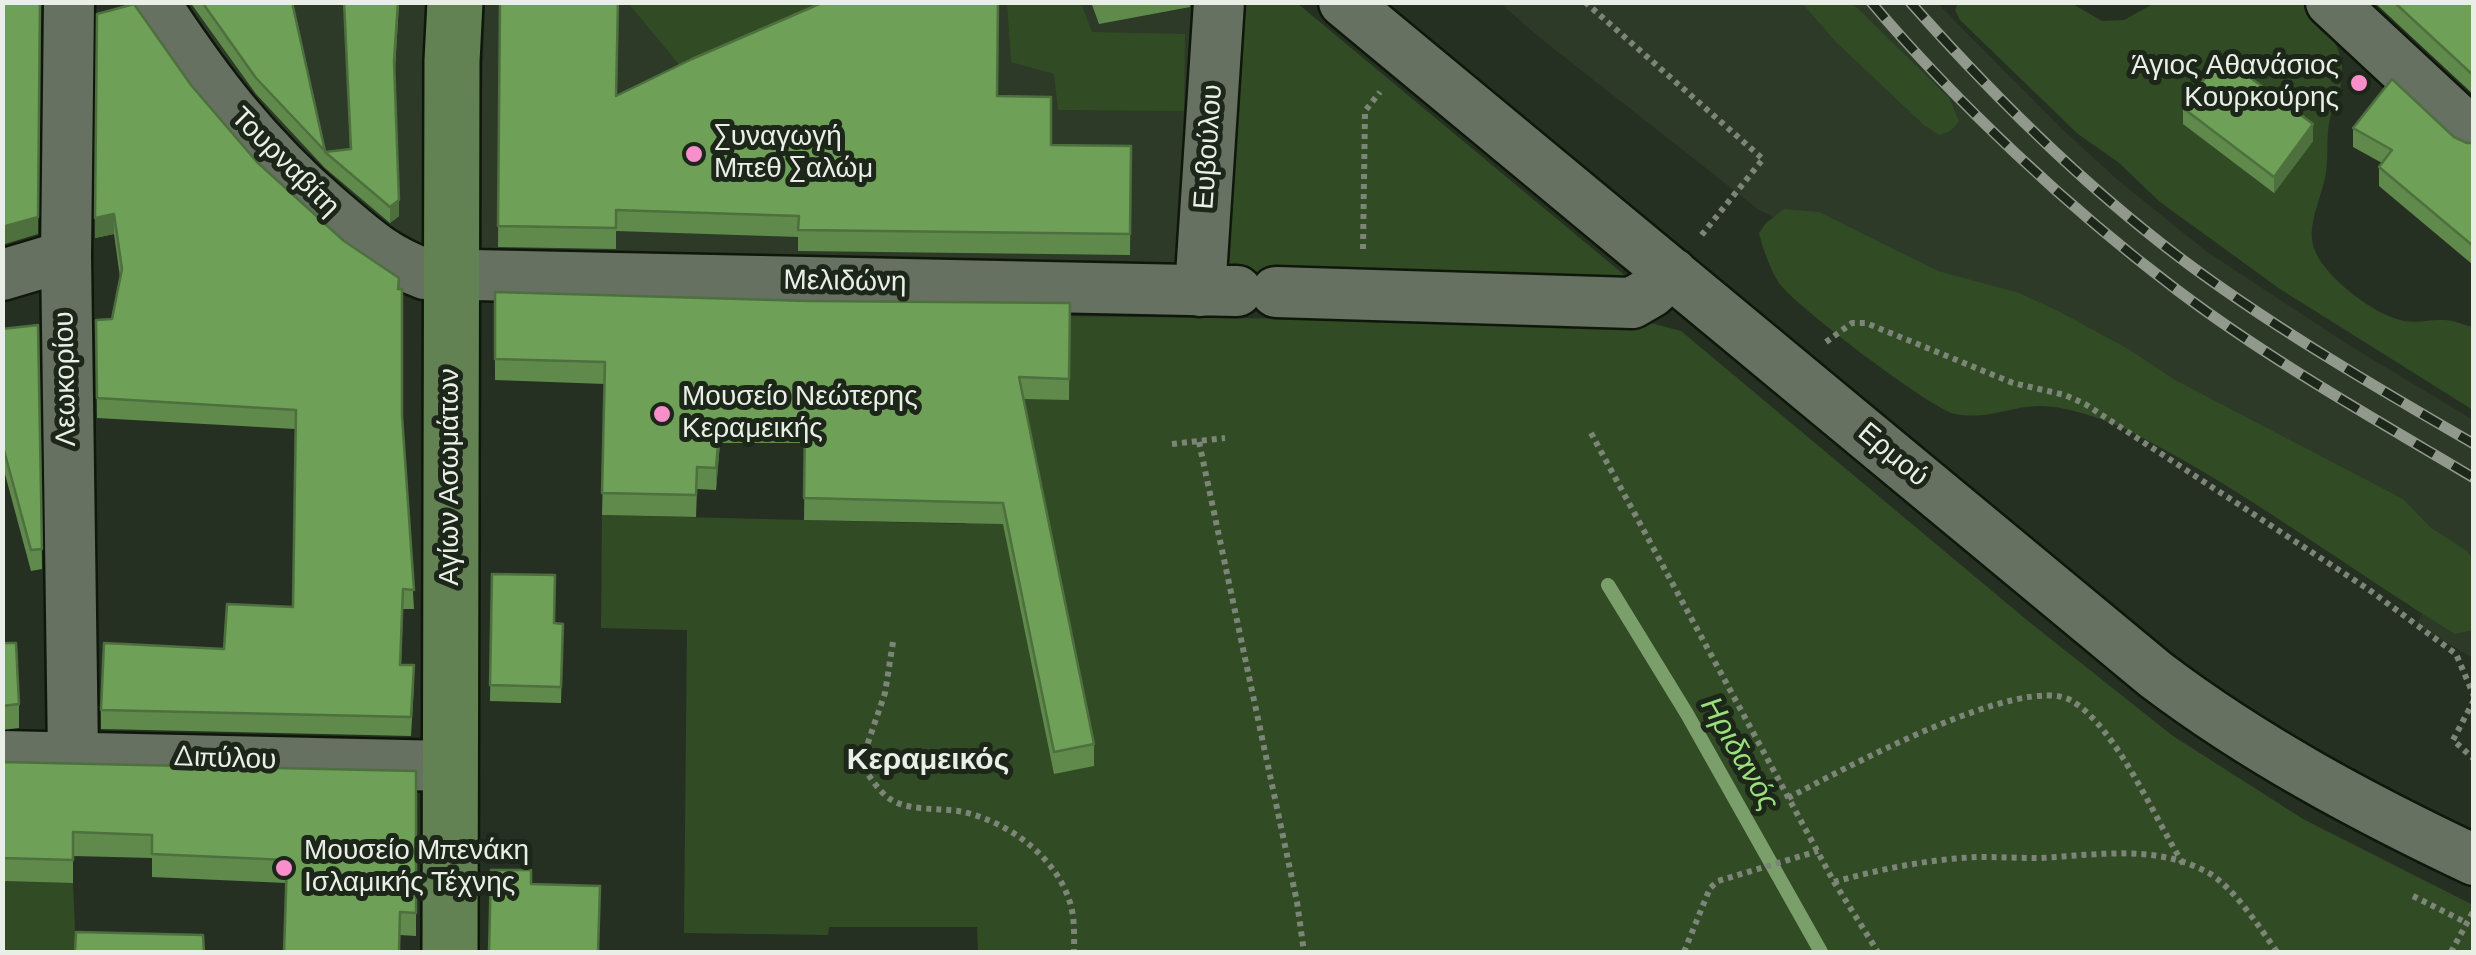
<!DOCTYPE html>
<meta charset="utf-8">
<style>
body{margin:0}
#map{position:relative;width:2476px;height:955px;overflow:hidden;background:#263022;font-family:"Nunito Sans",sans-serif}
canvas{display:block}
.frame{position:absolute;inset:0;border:5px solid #e9efe6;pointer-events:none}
</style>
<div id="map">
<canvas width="2476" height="955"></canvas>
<div class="frame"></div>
</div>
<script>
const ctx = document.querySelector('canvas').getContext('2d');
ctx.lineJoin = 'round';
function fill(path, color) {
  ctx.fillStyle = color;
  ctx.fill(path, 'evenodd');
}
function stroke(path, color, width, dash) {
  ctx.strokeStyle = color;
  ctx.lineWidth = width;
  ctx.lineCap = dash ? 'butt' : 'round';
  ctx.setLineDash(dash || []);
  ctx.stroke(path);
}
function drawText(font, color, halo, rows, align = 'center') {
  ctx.font = font + ' "Nunito Sans",sans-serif';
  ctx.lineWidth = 10;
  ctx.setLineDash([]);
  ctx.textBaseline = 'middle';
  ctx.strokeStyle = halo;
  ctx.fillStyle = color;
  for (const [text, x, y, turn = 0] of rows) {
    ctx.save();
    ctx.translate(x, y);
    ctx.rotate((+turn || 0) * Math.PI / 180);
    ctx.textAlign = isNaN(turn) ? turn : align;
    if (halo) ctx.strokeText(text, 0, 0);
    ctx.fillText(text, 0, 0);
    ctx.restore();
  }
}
fill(new Path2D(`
 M168 3H431L422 253 377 246Z
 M485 3H1216L1198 277 477 264Z
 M1500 3H1937L2063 130 2119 181 2206 251 2344 342 2473 420V658L2416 625 2431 598 1882 269 1759 210 1540 38Z`), '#2c3a27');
fill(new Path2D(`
 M1235 2 1297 3 1628 278H1217Z
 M628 3H870L692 80Z
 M1007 3H1081L1092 32 1185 34 1184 111 1058 110 1054 74 1011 62Z
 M1802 3H1852L1949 98 1959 121C1953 129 1949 133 1939 135L1924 125 1836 42Z
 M1958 3H2071L2102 21 2124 20 2155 3H2305C2320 20 2336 36 2341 60 2345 81 2339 92 2332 111 2325 131 2329 152 2326 172 2323 193 2310 218 2312 239 2314 269 2365 307 2391 317 2413 326 2424 319 2444 320 2453 320 2464 325 2473 327V410L2280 289 2160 202 2118 162 2078 134 1960 20 1955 10Z
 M1784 209 1819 212 1938 271 2019 293 2060 312 2130 350 2175 380 2403 499 2431 528 2467 551 2473 560V630L2455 634C2349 569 2249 493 2139 436 2114 422 2066 405 2038 406 2007 407 1989 420 1955 414 1931 409 1794 305 1779 283 1770 269 1763 249 1759 233L1766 223Z
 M970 315 1651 323 1681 331 2028 621 2173 736 2303 819 2473 905V952H978L977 927H829L828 935 684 933 687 630 601 628 602 515 966 524Z
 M3 881 73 883 76 952H3Z`), '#314c24');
stroke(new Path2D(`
 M1608 585 1687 714 1821 952`), '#7b9f6a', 14);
const street = new Path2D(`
 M69 2 66 256 73 755
 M154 2C207 83 255 146 329 210 362 238 382 258 425 274L1237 291
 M1344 2 2156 675C2254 749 2362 807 2474 860
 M2331 2 2474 135
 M2 275 66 256
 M1200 291 1219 2
 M1276 292 1632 303 1651 292 1672 273
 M2 756 448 766`);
const secondary = new Path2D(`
 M450 952 452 61 455 2`);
stroke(street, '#0f170b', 55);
stroke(secondary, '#0f170b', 60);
stroke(new Path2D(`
 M1585 2 1763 159 1700 237
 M1363 249 1365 111 1380 92
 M1826 342 1852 323H1866L2013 383 2065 395 2085 404 2368 589 2456 654 2474 696
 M1591 433 1834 882 1878 952
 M1199 442 1297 902 1304 952
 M1172 444 1225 438
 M893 642 885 693 861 763C868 774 878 791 890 799 908 811 938 808 958 811 1007 820 1058 857 1071 906 1075 922 1074 937 1074 952
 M2474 700 2453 740 2474 759
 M1788 798C1838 772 2023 671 2072 701 2118 729 2155 820 2184 865
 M1834 882C1880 869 1930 859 1978 857 1999 857 2020 858 2040 858 2098 855 2154 844 2207 872 2233 886 2260 928 2277 952
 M2413 896 2467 923
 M1684 952 1710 888 1718 881 1818 851
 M2451 952 2474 910`), '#7d8579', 6, [5, 5]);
stroke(street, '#667162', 50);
stroke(secondary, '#638254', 55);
const rail = new Path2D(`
 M1871 2C1957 104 2071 210 2177 290 2270 360 2373 418 2474 478
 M1910 2C1996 99 2090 192 2195 269 2283 333 2379 389 2474 444`);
stroke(rail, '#91998d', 11);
stroke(rail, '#1c2619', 8, [22]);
fill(new Path2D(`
 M190 2H292L325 151V168L256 94Z
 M344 2H399L395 71 399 216 390 223 325 168V152L350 149Z
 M500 2 617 96H997L1051 145 1131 146 1130 255 798 251V237L616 231V249L498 247Z
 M1091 2H1191L1190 7 1099 24Z
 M2374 2H2474V95Z
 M97 14 402 416 414 609H403L401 665 414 685 411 736 101 729V710L224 649 293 607 295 429 97 418 96 320 112 319 120 277 114 234 95 238Z
 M2183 108 2313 141 2274 193 2183 124Z
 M2353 128 2454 137 2467 143H2474V261L2472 264 2379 186V167L2382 163 2353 147Z
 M495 292 809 301 1070 303 1069 400 1024 399 1094 744V766L1054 774 1003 524 804 520 805 443H720L716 490 697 489 696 517 602 515 605 384 495 380Z
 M38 325 42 569 31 571 2 463V329Z
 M492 574 554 623 563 624 561 703 490 701Z
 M2 643 19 704V728L2 730Z
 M2 762 416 771V936L400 935 286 883 152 877V858L73 856V883L2 881Z`), '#5f8a4c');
fill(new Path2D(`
 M40 2 38 234 2 245V227Z
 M2313 124V141L2274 193V177Z
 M399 200V216L390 223V207Z
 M114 214V234L95 238V218Z
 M2474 242V261L2472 264V245Z
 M720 421V443L716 490V468Z`), '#4d703e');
const building = new Path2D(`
 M2 2H40L38 217 2 227Z
 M202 2H292L325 151 256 78Z
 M344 2H398L394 61 399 200 390 207 325 152 351 149Z
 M500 2H618L616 96 692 59 824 2H998L997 96 1051 97V145L1131 146 1130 234 798 230 799 216 616 210V228L498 226Z
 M2394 2H2474V76Z
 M134 4 191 85 257 162 344 241 399 278 398 289H402V416L414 590 403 589 400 665H414L411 717 101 710 104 643 224 649 227 604 293 607 296 410 97 398 96 320 112 319 122 269 114 214 95 218 97 14Z
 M2221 56 2313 124 2274 177 2183 108Z
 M2392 79 2454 137 2467 143H2474V242L2472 245 2379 167 2392 150 2353 128Z
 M495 292 809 301 1070 303 1069 379 1019 377 1094 744 1054 752 1003 503 804 498 805 421H720L716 468 697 467 696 495 602 493 605 362 495 359Z
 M38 325 42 549 31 550 2 443V329Z
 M492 574 555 575 554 623 563 624 561 687 490 685Z
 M2 643H16L19 704 2 706Z
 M2 762 416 771V913L400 912 399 952H284L287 860 152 854V835L73 832V860L2 858Z
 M491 870H531V884L600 886 598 952H489Z
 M76 932 203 935 204 952H263H75Z`);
fill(building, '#6ea058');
stroke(building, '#4d703e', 2.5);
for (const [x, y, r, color] of [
 [2359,83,10,"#f98fca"],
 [694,154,10,"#f98fca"],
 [662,414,10,"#f98fca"],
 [284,868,10,"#f98fca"]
]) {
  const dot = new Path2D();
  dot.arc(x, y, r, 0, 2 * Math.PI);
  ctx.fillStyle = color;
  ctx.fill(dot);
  stroke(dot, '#1c2619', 4);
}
drawText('28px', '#e9efe6', '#1c2619', [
 ["Άγιος Αθανάσιος",2339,67,"right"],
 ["Κουρκούρης",2339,99,"right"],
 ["Συναγωγή",714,138],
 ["Μπεθ Σαλώμ",714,170],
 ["Μουσείο Νεώτερης",682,398],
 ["Κεραμεικής",682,430],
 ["Μουσείο Μπενάκη",304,852],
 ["Ισλαμικής Τέχνης",304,884]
], 'left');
drawText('28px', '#e9efe6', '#1c2619', [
 ["Ευβούλου",1210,147,-86],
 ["Τουρναβίτη",284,163,45],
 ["Μελιδώνη",845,283,1],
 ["Λεωκορίου",67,379,-91],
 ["Ερμού",1892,456,40],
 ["Αγίων Ασωμάτων",451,477,-90],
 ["Διπύλου",225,760,2]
]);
drawText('italic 30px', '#9bdf7d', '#1c2619', [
 ["Ηριδανός",1738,755,60]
]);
drawText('bold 30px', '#e9efe6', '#1c2619', [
 ["Κεραμεικός",928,762]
]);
</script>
